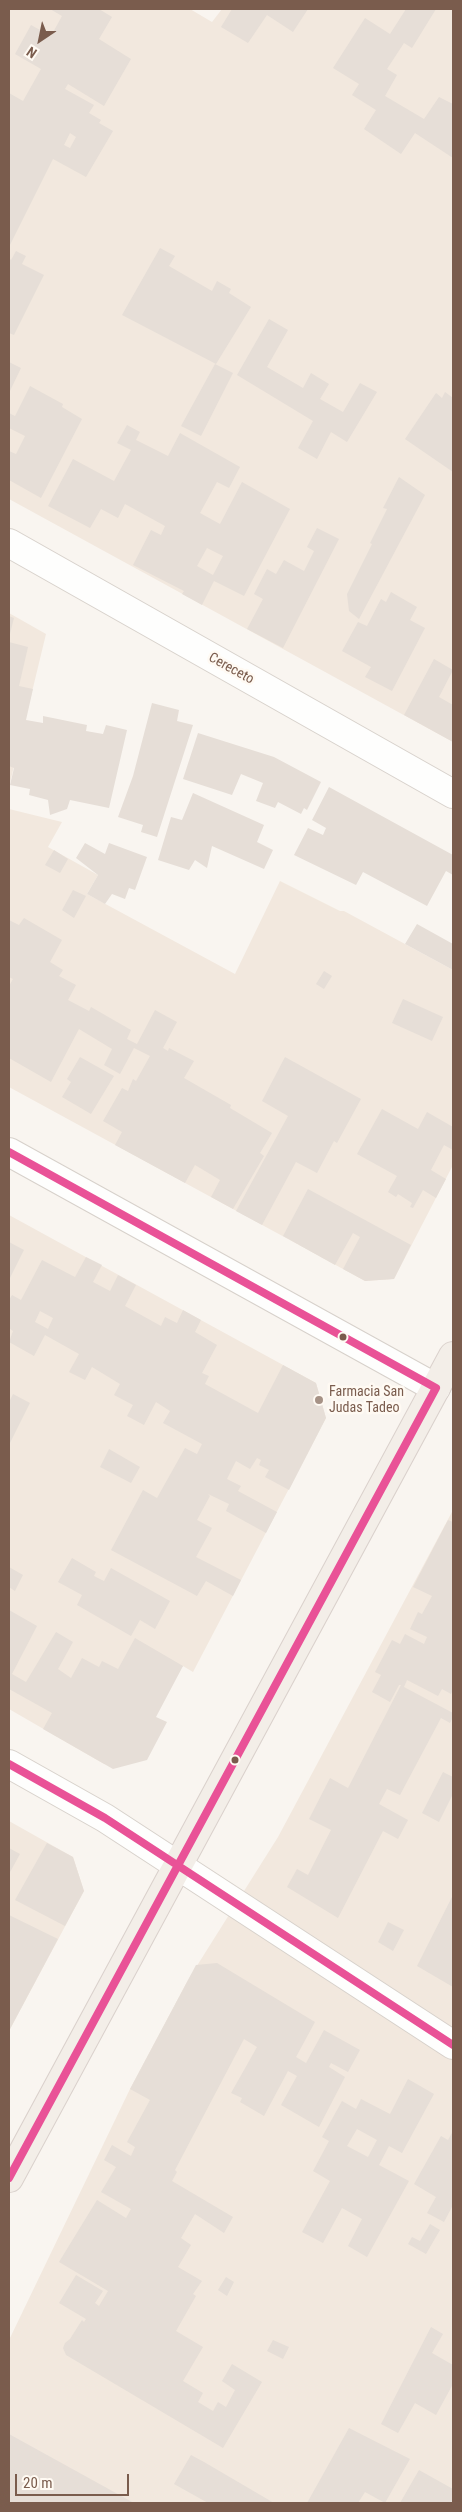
<!DOCTYPE html>
<style>
body{margin:0}
#map{position:relative;width:462px;height:2512px;overflow:hidden;background:#f9f5f0;font-family:"Roboto Condensed",sans-serif}
canvas{display:block}
.frame{position:absolute;inset:0;border:10px solid #7a5c4d;pointer-events:none}
.north{position:absolute;left:15px;top:15px;width:50px;height:50px;-webkit-text-stroke:4px #fffaf3;paint-order:stroke;rotate:214deg;font-size:14px;font-weight:700;line-height:20px;text-align:center;color:#7a5c4d}
.north::after{content:'';display:block;margin:auto;width:18px;height:22px;background:#7a5c4d;clip-path:polygon(50% 0,100% 100%,50% 72%,0 100%)}
.scale{position:absolute;left:15px;top:2474px;width:114px;height:22px;box-sizing:border-box;border:2px solid #7a5c4d;border-top:0;padding-left:6px;font-size:15px;line-height:18px;white-space:nowrap;color:#7a5c4d;-webkit-text-stroke:4px #fffaf3;paint-order:stroke}
</style>
<div id="map">
<canvas width="462" height="2512"></canvas>
<div class="frame"></div>
<div class="north">N</div>
<div class="scale">20 m</div>
</div>
<script>
const ctx = document.querySelector('canvas').getContext('2d');
ctx.lineJoin = 'round';
function fill(path, color) {
  ctx.fillStyle = color;
  ctx.fill(path, 'evenodd');
}
function stroke(path, color, width, dash) {
  ctx.strokeStyle = color;
  ctx.lineWidth = width;
  ctx.lineCap = dash ? 'butt' : 'round';
  ctx.setLineDash(dash || []);
  ctx.stroke(path);
}
function drawText(font, color, halo, rows, align = 'center') {
  ctx.font = font + ' "Roboto Condensed",sans-serif';
  ctx.lineWidth = 5;
  ctx.setLineDash([]);
  ctx.textBaseline = 'middle';
  ctx.strokeStyle = halo;
  ctx.fillStyle = color;
  for (const [text, x, y, turn = 0] of rows) {
    ctx.save();
    ctx.translate(x, y);
    ctx.rotate((+turn || 0) * Math.PI / 180);
    ctx.textAlign = isNaN(turn) ? turn : align;
    if (halo) ctx.strokeText(text, 0, 0);
    ctx.fillText(text, 0, 0);
    ctx.restore();
  }
}
fill(new Path2D(`
 M9 9H190L212 22 222 9H453V742L9 499Z
 M9 613 46 634 9 787Z
 M9 809 62 822 48 847 98 875 87 894 235 974 280 881 340 911H344L453 970V1165L394 1279 365 1281 9 1087Z
 M9 1215 316 1383 326 1418 193 1672 183 1666 104 1764 9 1709Z
 M453 1510V2503H9V2340L130 2089 188 1980 278 1837Z
 M9 1821 73 1857 84 1891 9 2031Z`), '#f2e8de');
fill(new Path2D(`
 M50 9H99L112 17 99 39 131 59 104 106 68 84 65 89 94 105 89 113 101 120 99 123 113 131 86 177 53 159 9 247V93L23 101 41 69 15 54 31 25 51 36 62 16ZM70 133 76 137 70 148 64 145Z
 M232 9H308L293 32 267 15 248 43 221 27Z
 M406 9H436L412 48 404 43 387 69 397 75 385 96 424 119 439 97 453 104V158L415 133 401 154 364 129 376 110 352 95 359 84 333 68 365 18 390 34Z
 M160 248 175 256 169 266 212 291 217 281 231 289 229 293 251 307 216 364 122 315Z
 M16 251 26 256 22 264 44 275 14 335 9 333V258L11 260Z
 M269 319 288 330 267 367 303 388 311 373 329 384 320 399 343 412 360 383 377 392 347 442 331 432 317 459 298 448 313 421 237 375Z
 M9 362 21 368 9 393Z
 M215 364 233 373 201 436 181 426Z
 M30 386 63 404 62 407 82 419 41 498 9 480V451L16 454 25 436 9 428V413L15 416Z
 M445 392 453 398V472L405 439 436 393 442 398Z
 M127 425 140 432 136 440 168 456 180 433 240 467 229 488 217 482 200 513 220 524 242 482 290 509 244 596 214 581 202 605 182 594 184 591 133 565 151 530 161 535 165 526 125 504 118 518 101 509 90 528 48 506 73 459 114 481 131 450 117 443ZM207 548 223 556 213 575 197 566Z
 M399 477 425 495 359 619 349 611 347 594 372 544 370 543 387 509 383 508Z
 M317 528 339 539 283 648 247 629 263 599 254 594 267 569 276 574 284 560 304 571 314 551 307 547Z
 M391 592 417 607 410 620 425 628 392 691 365 677 371 667 342 651 358 622 367 626 381 599 386 602Z
 M9 616 14 618 9 638Z
 M9 642 28 647 19 686 33 689 26 720 43 723V716L87 725 86 731 103 734 106 725 127 730 109 808 70 800 67 809 50 815 48 800 29 795 30 789 10 785 14 768 9 766Z
 M434 659 453 670 439 697 453 705V742L404 715Z
 M152 703 179 710 177 721 193 725 157 837 141 832 143 825 118 817 133 776Z
 M198 733 274 757 321 782 307 810 304 808 301 814 278 802 275 808 256 801 263 783 241 774 232 795 183 779Z
 M329 787 453 855V875L446 871 427 906 363 872 356 885 294 855 308 828 323 835 326 828 312 820Z
 M193 793 264 825 257 842 273 850 264 869 212 846 207 868 195 860 189 870 158 860 171 817 182 820Z
 M85 843 105 854 109 843 147 857 135 890 129 888 125 899 112 894 105 904 87 894 98 875 76 858Z
 M54 850 68 859 60 873 45 865Z
 M73 890 86 896 74 918 62 910Z
 M24 918 62 940 50 962 63 970 59 976 76 985 68 1000 89 1011 91 1007 131 1030 127 1039 137 1044 155 1010 177 1022 163 1048 168 1051 169 1048 194 1061 184 1078 231 1105 230 1108 272 1133 260 1153 264 1156 233 1209 211 1197 220 1180 195 1165 185 1183 115 1145 122 1132 103 1121 122 1088 128 1091 133 1079 136 1081 150 1056 134 1048 120 1074 104 1065 112 1049 79 1029 51 1082 9 1058V986L13 979 9 977V920L19 925Z
 M417 924 453 944V970L405 944Z
 M324 971 332 976 324 989 316 984Z
 M403 999 443 1017 432 1041 392 1023Z
 M80 1057 114 1076 91 1114 62 1097 71 1082 67 1079Z
 M285 1057 361 1099 337 1143 334 1141 317 1173 296 1162 262 1225 236 1211 288 1116 262 1101Z
 M382 1109 418 1129 427 1112 453 1127V1150L444 1145 431 1170 446 1179 436 1198 423 1190 413 1208 410 1207 412 1203 398 1194 396 1197 388 1192 397 1176 357 1154Z
 M308 1189 411 1245 394 1279 365 1281 343 1269 360 1237 353 1233 335 1265 283 1236Z
 M9 1242 24 1250 9 1280Z
 M86 1257 102 1265 93 1282 110 1291 118 1275 136 1285 125 1306 161 1326 165 1317 177 1323 183 1310 201 1320 195 1332 217 1345 202 1373 209 1376 205 1384 258 1413 283 1365 316 1383 326 1418 289 1490 265 1477 269 1470 259 1465 261 1460 257 1458 250 1469 236 1461 227 1479 241 1486 238 1491 277 1512 266 1533 226 1511 229 1504 208 1494 210 1496 197 1520 212 1528 196 1557 241 1580 233 1596 206 1581 197 1596 111 1550 143 1490 157 1498 185 1448 197 1454 202 1444 163 1423 170 1411 156 1402 144 1425 127 1416 133 1405 114 1395 120 1384 92 1367 85 1380 69 1372 79 1354 45 1335 34 1356 9 1342 13 1331 9 1328V1300L12 1295 21 1300 42 1260 75 1277ZM40 1311 53 1318 48 1329 35 1322Z
 M13 1394 30 1403 9 1445V1402Z
 M109 1449 140 1467 131 1483 100 1467Z
 M448 1520 453 1522V1690L451 1694 442 1689 438 1696 407 1680 404 1687 453 1713V1717L450 1723 441 1718 400 1795 387 1789 379 1804 408 1820 398 1839 383 1831 338 1918 287 1887 297 1869 308 1875 331 1830 309 1819 330 1778 348 1788 401 1685H399L390 1702 372 1692 381 1675 375 1672 392 1640 400 1644 405 1634 424 1644 427 1637 410 1629 418 1612 422 1614 432 1596 413 1587Z
 M72 1558 96 1572 94 1576 104 1581 111 1568 170 1601 155 1629 140 1620 131 1636 77 1605 82 1595 58 1582Z
 M9 1567 23 1575 15 1591 9 1587Z
 M9 1610 37 1626 12 1674 26 1682 56 1632 73 1642 58 1669 71 1678 82 1658 99 1667 102 1661 118 1669 135 1638 183 1666 156 1717 167 1722 147 1760 113 1769 43 1729 52 1713 9 1689Z
 M443 1772 453 1777V1794L439 1822 422 1813Z
 M47 1843 73 1857 84 1891 65 1926 15 1900Z
 M9 1848 20 1854 9 1874Z
 M453 1895V1987L417 1966Z
 M9 1915 58 1939 9 2031Z
 M388 1922 404 1930 393 1951 378 1942Z
 M217 1963 315 2022 296 2057 306 2063 324 2030 360 2050 348 2072 331 2063 329 2067 345 2077 319 2127 281 2105 297 2076 288 2071 264 2116 240 2102 242 2098 231 2093 257 2047 244 2039 175 2170 177 2172 172 2181 233 2217 224 2233 195 2214 181 2238 191 2245 178 2267 202 2281 193 2294 196 2296 176 2331 203 2347 183 2381 203 2393 198 2402 213 2411 218 2402 226 2407 235 2390 222 2381 232 2364 262 2382 223 2448 66 2355 63 2348 65 2343 70 2339 82 2320 84 2322 86 2319 59 2303 76 2275 103 2291 95 2303 99 2306 108 2291 59 2262 97 2200 126 2218 131 2209 101 2192 116 2167 104 2160 112 2145 131 2156 135 2147 127 2142 150 2100 130 2089 196 1965Z
 M408 2079 434 2094 402 2153 389 2146 379 2165 409 2181 367 2257 348 2246 362 2219 342 2208 323 2243 302 2232 330 2181 313 2171 329 2141 322 2137 342 2101 356 2109 361 2099 390 2114ZM357 2129 377 2140 368 2157 347 2146Z
 M453 2131V2205L444 2222 427 2213 436 2197 414 2184 441 2136 448 2140Z
 M430 2224 440 2230 426 2254 408 2244 412 2237 420 2241Z
 M226 2277 234 2282 227 2296 218 2290Z
 M431 2327 443 2334 432 2353 453 2365V2384L436 2415 415 2403 398 2433 381 2424Z
 M273 2340 289 2347 283 2359 267 2351Z
 M349 2428 410 2459 385 2503 365 2492 358 2503H307Z
 M9 2434 134 2503H9Z
 M191 2455 204 2462 274 2503H208L174 2484Z
 M419 2470 453 2489V2503H400Z`), '#e6ded7');
const minor = new Path2D(`
 M9 543 453 794
 M9 1152 436 1388
 M9 1764 105 1818 453 2045`);
const major = new Path2D(`
 M9 2178 453 1356`);
stroke(minor, '#d7d1cb', 30);
stroke(major, '#dad1cc', 30);
stroke(minor, '#fefefd', 28);
stroke(major, '#f3eee8', 28);
stroke(new Path2D(`
 M9 1152 436 1388 9 2178
 M9 1764 105 1818 453 2045`), '#e95297', 8);
for (const [x, y, r, color] of [
 [343,1337,4.5,"#7a5c4d"],
 [319,1400,5,"#a69286"],
 [235,1760,4.5,"#7a5c4d"]
]) {
  const dot = new Path2D();
  dot.arc(x, y, r, 0, 2 * Math.PI);
  ctx.fillStyle = color;
  ctx.fill(dot);
  stroke(dot, '#fffaf3', 2);
}
drawText('14px', '#7a5c4d', '#fffaf3', [
 ["Cereceto",231,669,29]
]);
drawText('14px', '#7a5c4d', '#fffaf3', [
 ["Farmacia San",329,1392],
 ["Judas Tadeo",329,1408]
], 'left');
</script>
